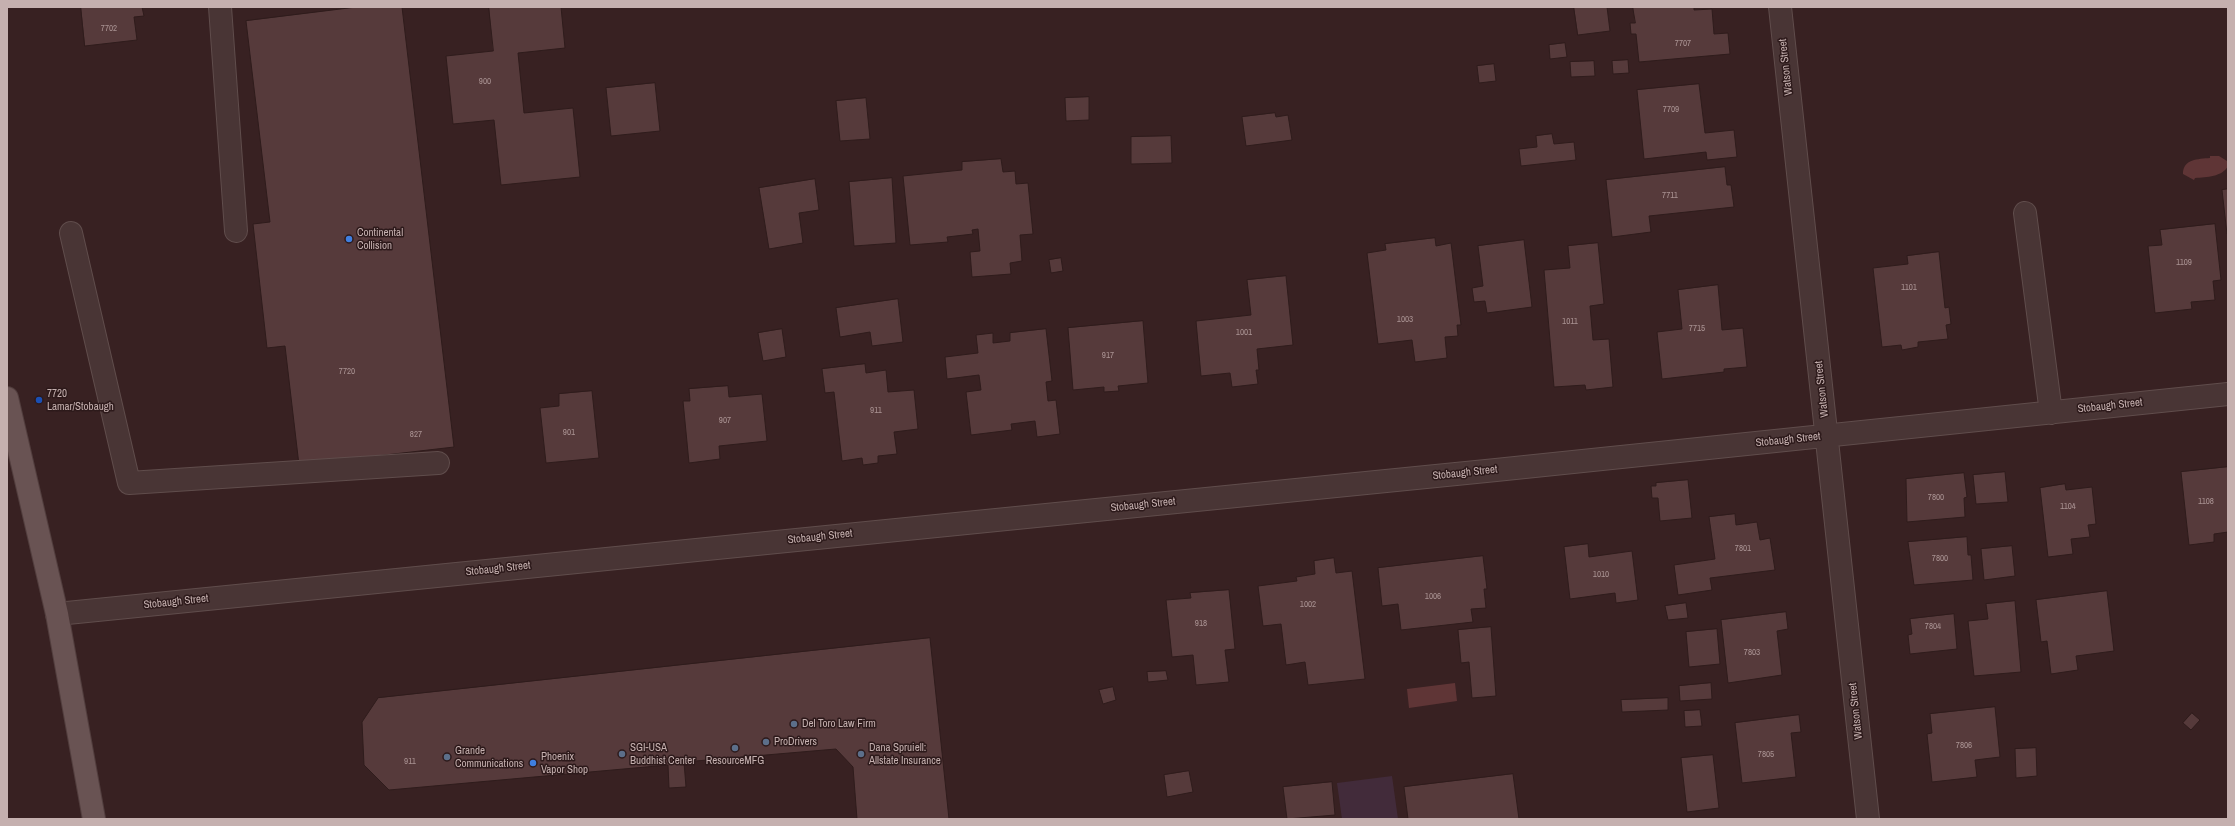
<!DOCTYPE html>
<style>
body{margin:0}
#map{position:relative;width:2235px;height:826px;overflow:hidden;background:#382122;font-family:"Archivo Narrow",sans-serif}
canvas{display:block}
.frame{position:absolute;inset:0;border:8px solid #c5b0af;pointer-events:none}
</style>
<div id="map">
<canvas width="2235" height="826"></canvas>
<div class="frame"></div>
</div>
<script>
const ctx = document.querySelector('canvas').getContext('2d');
ctx.lineJoin = 'round';
function fill(path, color) {
  ctx.fillStyle = color;
  ctx.fill(path, 'evenodd');
}
function stroke(path, color, width, dash) {
  ctx.strokeStyle = color;
  ctx.lineWidth = width;
  ctx.lineCap = dash ? 'butt' : 'round';
  ctx.setLineDash(dash || []);
  ctx.stroke(path);
}
function drawText(font, color, halo, rows, align = 'center') {
  ctx.font = font + ' "Archivo Narrow",sans-serif';
  ctx.lineWidth = 3;
  ctx.setLineDash([]);
  ctx.textBaseline = 'middle';
  ctx.strokeStyle = halo;
  ctx.fillStyle = color;
  for (const [text, x, y, turn = 0] of rows) {
    ctx.save();
    ctx.translate(x, y);
    ctx.rotate((+turn || 0) * Math.PI / 180);
    ctx.textAlign = isNaN(turn) ? turn : align;
    if (halo) ctx.strokeText(text, 0, 0);
    ctx.fillText(text, 0, 0);
    ctx.restore();
  }
}
fill(new Path2D(`
 M1392 776 1398 819H1342L1337 783Z`), '#422b3a');
fill(new Path2D(`
 M2210 156H2219L2227 161 2228 166C2222 177 2207 177 2195 178L2194 180 2183 174C2183 159 2198 159 2210 158Z
 M1455 683 1457 701 1409 708 1407 689Z`), '#5f3536');
const building = new Path2D(`
 M81 7H142L144 16 134 17 137 40 85 46Z
 M357 7H402L454 447 299 465 285 346 267 348 253 224 270 222 246 21Z
 M489 7H561L565 48 518 53 524 113 573 108 580 177 501 185 494 120 453 124 446 56 493 51Z
 M1574 7H1607L1610 31 1578 35Z
 M1633 7H1694V10L1712 9 1714 34 1728 33 1730 54 1639 62 1636 34H1631L1630 23H1635Z
 M1565 43 1567 57 1550 59 1549 45Z
 M1628 60 1629 73 1613 74 1612 61Z
 M1594 61 1595 76 1571 77 1570 62Z
 M1494 64 1496 81 1479 83 1477 66Z
 M655 83 660 131 611 136 606 88Z
 M1699 84 1705 133 1734 130 1737 157 1707 160 1706 152 1644 159 1637 90Z
 M1089 97V120L1066 121 1065 98Z
 M866 98 870 139 840 141 836 101Z
 M1275 113 1276 117 1288 115 1292 140 1246 146 1242 117Z
 M1552 134 1554 144 1574 142 1576 160 1521 166 1519 149 1537 147 1536 136Z
 M1171 136 1172 163 1131 164V137Z
 M1001 159 1003 172 1015 171 1016 184 1028 183 1033 234 1020 235 1022 261 1010 263 1011 274 972 277 970 252 980 251 978 229 972 230 973 234 947 237 948 242 910 245 903 176 962 170V162Z
 M1725 167 1727 185H1731L1734 207 1649 216 1651 232 1612 237 1606 180Z
 M892 178 896 243 854 246 849 182Z
 M815 179 819 210 799 213 803 243 769 249 759 188Z
 M2228 189V234H2227L2222 190Z
 M2215 224 2221 280 2213 281 2215 300 2191 302 2192 309 2155 313 2148 246 2162 245 2160 230Z
 M1435 238 1436 246 1451 243 1461 325H1457L1458 336 1445 337 1447 358 1415 362 1412 340 1378 344 1367 253 1386 250 1385 244Z
 M1524 240 1532 307 1487 313 1485 301 1474 302 1472 288 1483 286 1478 246Z
 M1598 243 1604 304 1590 306 1593 340 1609 339 1613 387 1586 390 1585 385 1554 387 1544 270 1570 268 1568 246Z
 M1939 252 1945 308 1949 307 1951 324 1946 325 1948 339 1918 342V347L1902 350 1901 345 1882 347 1873 268 1908 264 1907 256Z
 M1061 258 1063 271 1051 273 1049 260Z
 M1286 276 1293 345 1257 349 1259 370H1256L1258 384 1232 387 1230 373 1201 376 1196 321 1251 315 1247 280Z
 M1718 285 1722 330 1743 328 1747 367 1724 369V372L1662 379 1657 332 1682 329 1678 290Z
 M898 299 903 342 872 346 870 332 840 337 836 308Z
 M1143 321 1148 383 1118 386 1119 391 1104 392V387L1073 390 1068 328Z
 M782 329 786 357 763 361 758 333Z
 M1046 329 1052 381 1046 382 1048 401 1056 400 1060 434 1037 437 1035 421 1011 424 1012 430 971 435 966 392 981 390 979 375 947 379 945 357 978 353 976 335 993 333V343L1010 341V333Z
 M865 364 866 373 886 370 888 392 914 390 918 429 894 432 897 454 878 456V463L863 465 862 458 842 461 834 392 825 393 822 369Z
 M728 386 729 397 762 394 767 441 719 446 720 459 689 463 683 401H690L689 389Z
 M592 391 599 458 546 463 540 408 559 406V394Z
 M2228 467V532L2214 534V542L2189 545 2181 472Z
 M2005 472 2008 502 1976 504 1973 475Z
 M1964 473 1967 497 1964 498 1965 517 1907 522 1906 479Z
 M1688 480 1692 518 1660 521 1658 498H1652L1651 486H1656V483Z
 M2065 484 2066 490 2092 487 2096 524 2088 525 2090 537 2071 539 2073 554 2048 557 2040 488Z
 M1735 514 1736 525 1757 522 1760 540 1770 538 1775 570 1710 578 1712 590 1678 595 1674 565 1715 559 1709 517Z
 M1967 537 1968 555H1971L1973 580 1914 585 1908 542Z
 M1588 544 1589 557 1632 551 1638 600 1616 603 1615 593 1570 599 1564 547Z
 M2012 546 2015 576 1984 580 1981 549Z
 M1483 556 1487 589H1484L1486 608 1471 609 1473 622 1401 630 1398 604 1382 606 1378 568Z
 M1334 558 1336 573 1352 571 1365 679 1308 685 1305 662 1286 665 1281 624 1263 626 1258 586 1297 581 1296 577 1315 574 1314 561Z
 M1229 590 1235 649 1225 650 1229 682 1196 685 1193 655 1172 657 1166 600 1191 598 1190 593Z
 M2107 591 2114 651 2076 656 2078 670 2051 674 2047 641 2041 642 2036 600Z
 M2015 601 2021 672 1974 676 1968 621 1988 619 1986 604Z
 M1686 603 1688 618 1668 620 1665 606Z
 M1786 612 1788 629 1777 631 1782 675 1728 683 1721 620Z
 M1954 614 1957 649 1910 654 1908 635 1912 634 1910 619Z
 M1491 627 1496 696 1472 698 1469 662 1461 663 1458 630Z
 M1717 629 1720 664 1689 667 1686 632Z
 M930 638 949 819H857L853 767 836 749 684 762 686 787 669 788 668 765 389 790 364 765 362 722 378 698Z
 M1166 671 1168 680 1148 682 1147 672Z
 M1711 683 1712 699 1680 701 1679 686Z
 M1113 687 1116 700 1103 704 1099 690Z
 M1668 698V710L1622 712 1621 700Z
 M1995 707 2000 757 1975 760 1977 777 1932 782 1927 734 1932 733 1930 714Z
 M1700 710 1702 726 1685 727 1684 711Z
 M2192 713 2200 720 2191 730 2183 723Z
 M1799 715 1801 732 1791 733 1796 777 1742 783 1735 723Z
 M2036 748 2037 776 2016 778 2015 749Z
 M1713 755 1719 808 1687 812 1681 758Z
 M1189 771 1193 792 1167 797 1164 775Z
 M1513 774 1519 819H1408L1404 787Z
 M1332 782 1335 815 1287 819 1283 787Z`);
fill(building, '#563a3b');
stroke(building, '#2f1c1c', 1);
const minor = new Path2D(`
 M220 7 236 231
 M1780 7 1868 819
 M2025 213 2051 413
 M71 233 129 483 438 463
 M57 614 1496 470 2228 394`);
const major = new Path2D(`
 M7 398 57 614 94 819`);
stroke(minor, '#604d4c', 24);
stroke(major, '#523e3e', 24);
stroke(minor, '#493535', 22);
stroke(major, '#695353', 22);
for (const [x, y, r, color] of [
 [349,239,4,"#3f7fe0"],
 [39,400,4,"#1a4fb4"],
 [794,724,4,"#5c6f8a"],
 [766,742,4,"#5c6f8a"],
 [735,748,4,"#5c6f8a"],
 [622,754,4,"#5c6f8a"],
 [861,754,4,"#5c6f8a"],
 [447,757,4,"#5c6f8a"],
 [533,763,4,"#3f7fe0"]
]) {
  const dot = new Path2D();
  dot.arc(x, y, r, 0, 2 * Math.PI);
  ctx.fillStyle = color;
  ctx.fill(dot);
  stroke(dot, '#2d1a1b', 1.5);
}
drawText('9px', '#a99292', null, [
 ["7702",109,29],
 ["7707",1683,44],
 ["900",485,82],
 ["7709",1671,110],
 ["7711",1670,196],
 ["1109",2184,263],
 ["1101",1909,288],
 ["1003",1405,320],
 ["1011",1570,322],
 ["7715",1697,329],
 ["1001",1244,333],
 ["917",1108,356],
 ["7720",347,372],
 ["911",876,411],
 ["907",725,421],
 ["901",569,433],
 ["827",416,435],
 ["7800",1936,498],
 ["1108",2206,502],
 ["1104",2068,507],
 ["7801",1743,549],
 ["7800",1940,559],
 ["1010",1601,575],
 ["1006",1433,597],
 ["1002",1308,605],
 ["918",1201,624],
 ["7804",1933,627],
 ["7803",1752,653],
 ["7806",1964,746],
 ["7805",1766,755],
 ["911",410,762]
]);
drawText('11px', '#c5b0af', '#2d1a1b', [
 ["Watson Street",1786,67,-96],
 ["Watson Street",1822,389,-96],
 ["Stobaugh Street",2110,406,-6],
 ["Stobaugh Street",1788,440,-6],
 ["Stobaugh Street",1465,473,-6],
 ["Stobaugh Street",1143,505,-6],
 ["Stobaugh Street",820,537,-6],
 ["Stobaugh Street",498,569,-6],
 ["Stobaugh Street",176,602,-6],
 ["Watson Street",1856,711,-96]
]);
drawText('11px', '#c5b0af', '#2d1a1b', [
 ["Continental",357,233],
 ["Collision",357,246],
 ["7720",47,394],
 ["Lamar/Stobaugh",47,407],
 ["Del Toro Law Firm",802,724],
 ["ProDrivers",774,742],
 ["SGI-USA",630,748],
 ["Buddhist Center",630,761],
 ["Dana Spruiell:",869,748],
 ["Allstate Insurance",869,761],
 ["Grande",455,751],
 ["Communications",455,764],
 ["Phoenix",541,757],
 ["Vapor Shop",541,770],
 ["ResourceMFG",735,761,"center"]
], 'left');
</script>
